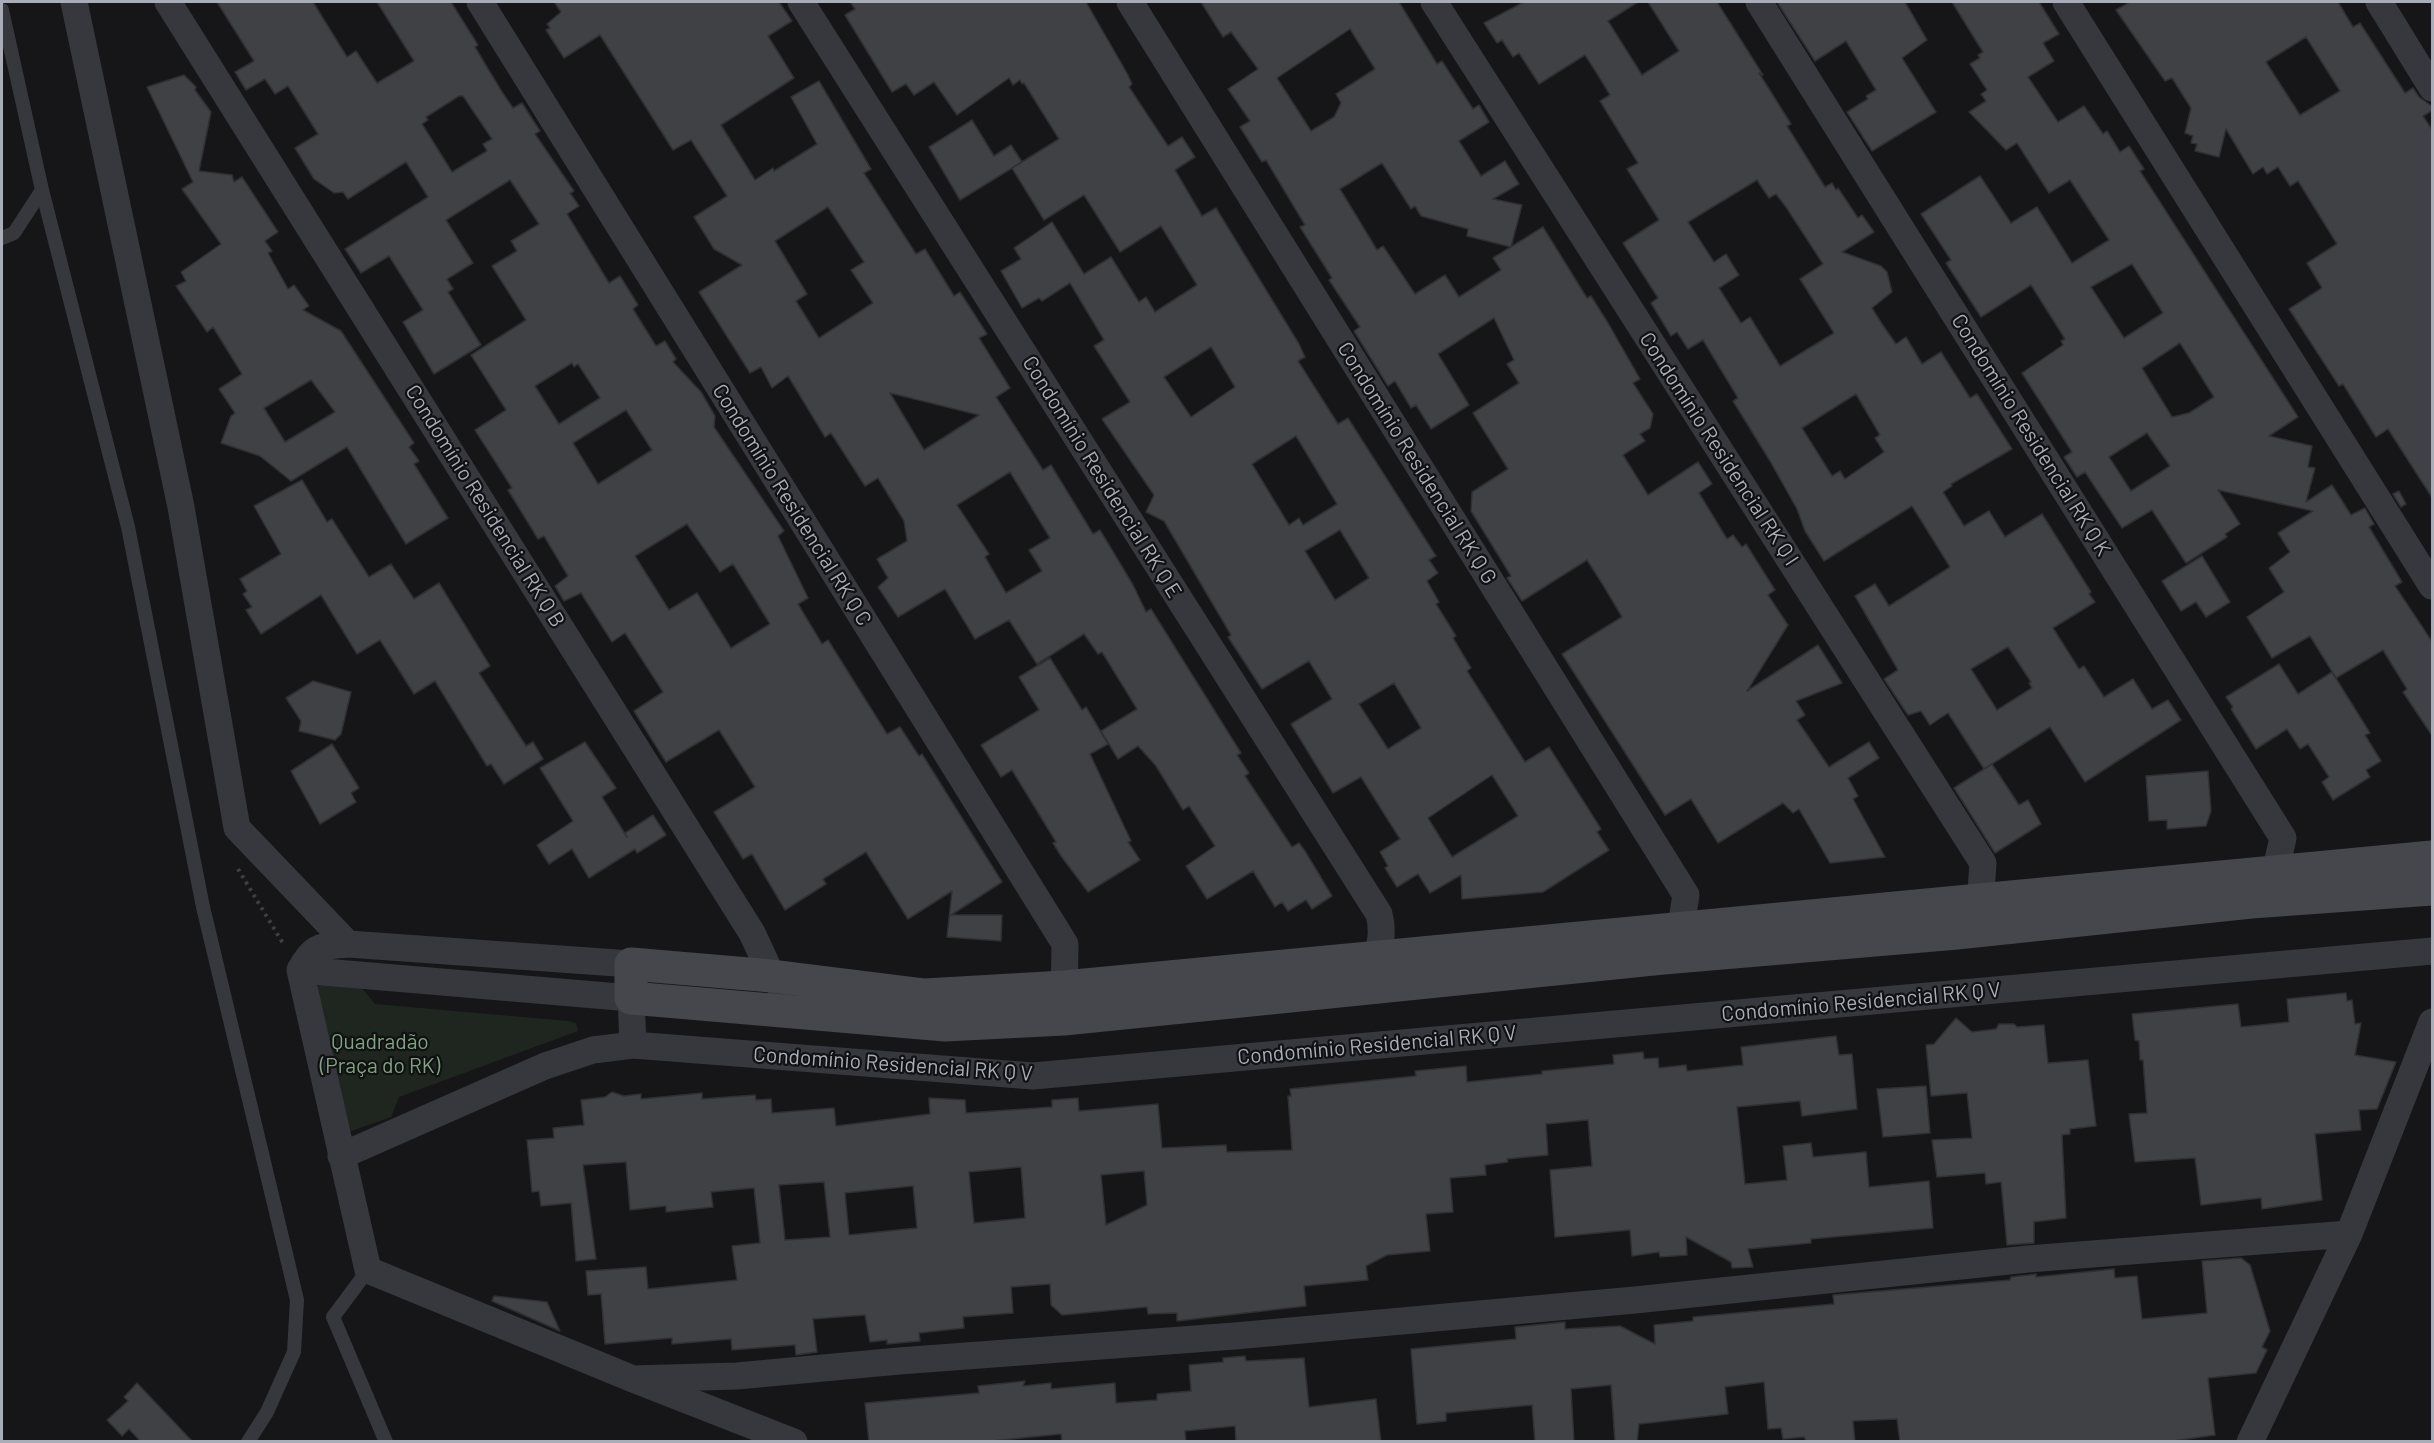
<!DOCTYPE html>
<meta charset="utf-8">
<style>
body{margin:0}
#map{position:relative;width:2434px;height:1443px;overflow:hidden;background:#161618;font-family:Barlow,sans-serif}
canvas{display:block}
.frame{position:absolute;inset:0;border:3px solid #a8adb8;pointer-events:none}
</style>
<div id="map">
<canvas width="2434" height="1443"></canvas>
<div class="frame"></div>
</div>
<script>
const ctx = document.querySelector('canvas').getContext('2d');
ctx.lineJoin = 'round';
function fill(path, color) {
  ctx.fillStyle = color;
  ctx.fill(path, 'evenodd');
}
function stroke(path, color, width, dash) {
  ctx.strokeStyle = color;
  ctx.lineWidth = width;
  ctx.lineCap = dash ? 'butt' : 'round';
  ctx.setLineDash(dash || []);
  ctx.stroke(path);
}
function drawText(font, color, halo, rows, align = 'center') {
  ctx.font = font + ' Barlow,sans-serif';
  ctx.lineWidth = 4.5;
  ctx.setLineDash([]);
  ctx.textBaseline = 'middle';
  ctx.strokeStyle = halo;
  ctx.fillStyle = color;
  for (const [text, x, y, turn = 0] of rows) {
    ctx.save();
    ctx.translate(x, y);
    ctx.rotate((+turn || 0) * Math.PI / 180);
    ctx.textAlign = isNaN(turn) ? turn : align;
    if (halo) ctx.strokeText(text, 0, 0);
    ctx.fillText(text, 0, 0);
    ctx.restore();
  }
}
fill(new Path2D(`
 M321 982H357L375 1004 568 1021 576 1023 578 1031 399 1097 391 1117 349 1132 315 993Z`), '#1e261f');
const building = new Path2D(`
 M217 2H313L347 57 356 51 377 83 414 61 377 2H451L478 45 475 47 502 92 513 108 522 103 540 131 535 134 574 191 570 193 579 206 567 214 609 283 620 276 638 305 633 309 656 346 665 341 676 359 673 362 701 392 715 416 714 427 784 531 778 536 808 598 798 604 822 644 828 640 887 734 900 727 919 756 922 754 1002 882 951 915H1002L1001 941 947 937 952 891 908 919 866 852 823 879 826 884 785 910 752 854 743 859 714 812 755 787 719 730 666 762 634 711 663 692 625 633 612 642 581 593 564 601 555 586 568 576 544 536 538 539 508 490 512 488 475 430 506 410 471 355 526 320 492 266 517 251 511 241 539 224 510 180 446 220 473 263 447 279 453 289 448 292 481 345 434 374 403 322 423 310 389 256 361 273 345 249 428 197 406 162 348 199 343 192 334 193 314 179 295 148 318 134 288 86 275 94 265 79 246 90 235 72 254 61ZM459 96H463L492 139 483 144 487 151 452 172 422 124 428 120 426 117ZM572 363 574 367 578 364 600 398 559 424 535 386ZM626 410 652 450 598 484 573 443ZM687 524 720 572 733 564 770 624 731 648 697 593 669 610 635 556Z
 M554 2H779L792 21 768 36 794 78 721 125 755 180 773 168 774 171 817 144 791 97 819 81 871 169 864 173 916 254 925 249 954 296 960 292 987 334 979 338 1010 388 996 397 1043 470 1051 465 1093 534 1100 530 1133 585 1146 612 1151 609 1241 753 1237 755 1249 773 1245 776 1292 847 1299 843 1305 851 1332 896 1312 909 1306 900 1288 911 1282 902 1275 907 1253 871 1207 899 1186 866 1215 846 1189 806 1183 810 1156 766 1138 746 1118 759 1101 731 1137 709 1102 652 1098 654 1084 634 1037 664 1009 620 975 639 945 589 898 617 878 587 888 578 877 559 907 541 904 521 878 478 865 486 831 433 825 437 788 376 772 388 761 367 750 373 699 292 742 265 714 249 694 217 727 196 691 140 673 150 600 35 564 58 546 30 550 28 547 24 561 12ZM828 207 864 262 851 270 873 303 819 338 796 301 807 294 775 241ZM890 393 979 415 924 450ZM1010 472 1050 538 1029 550 1042 571 1006 593 985 557 989 554 957 505Z
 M850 2H1086L1128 75 1132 84 1129 87 1168 146 1182 137 1195 157 1175 170 1202 216 1216 208 1299 344 1305 357 1298 361 1338 424 1348 418 1436 556 1429 560 1438 573 1427 581 1439 602 1436 604 1456 636 1453 638 1471 668 1467 671 1525 762 1549 747 1601 829 1597 832 1609 850 1543 892 1462 899 1461 875 1430 893 1418 874 1397 887 1385 868 1388 866 1380 852 1400 839 1361 777 1333 793 1291 724 1332 699 1309 661 1262 689 1228 637 1231 635 1164 521 1146 512 1154 495 1102 419 1130 402 1094 346 1104 340 1070 283 1042 301 1039 298 1022 308 1001 271 1021 259 1014 248 1052 222 1084 274 1111 257 1139 302 1146 297 1155 312 1197 285 1161 226 1120 252 1084 195 1044 220 1012 168 1059 139 1024 83 1022 84 1020 80 1013 85 1009 78 957 115 934 82 914 95 906 84 892 92 845 15 855 9ZM1211 347 1235 387 1191 417 1164 377ZM1296 436 1337 504 1303 525 1299 518 1289 525 1252 464ZM1340 530 1369 578 1335 600 1305 551ZM1394 683 1421 728 1388 749 1359 704ZM1492 775 1518 816 1452 857 1428 818Z
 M1201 2H1399L1437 64 1442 61 1473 109 1479 105 1489 122 1459 141 1481 176 1505 161 1519 184 1493 199 1522 205 1511 247 1467 236 1468 229 1421 216 1415 206 1411 209 1382 163 1340 189 1377 250 1383 246 1415 294 1445 275 1459 297 1501 270 1493 258 1543 227 1587 298 1591 296 1608 323 1640 379 1633 383 1653 414 1650 428 1640 434 1645 441 1623 455 1648 495 1698 462 1712 484 1699 493 1727 539 1733 535 1742 547 1746 544 1775 590 1768 595 1788 625 1747 691 1818 645 1842 683 1796 701 1805 715 1797 720 1829 767 1869 742 1879 758 1848 778 1858 796 1853 799 1885 857 1830 863 1799 809 1793 813 1783 803 1718 843 1691 799 1665 815 1562 654 1622 617 1603 585 1587 560 1522 601 1507 578 1511 576 1471 511 1472 492 1508 469 1473 413 1519 383 1507 364 1514 360 1494 318 1438 354 1469 405 1431 429 1416 405 1411 408 1395 381 1388 386 1354 331 1360 327 1329 280 1332 278 1300 227 1305 225 1266 160 1262 162 1240 127 1250 121 1228 89 1258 69 1231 32 1223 37ZM1350 29 1375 69 1336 94 1341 103 1334 117 1311 131 1277 78Z
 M1524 2H1638L1608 21 1642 75 1679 51 1648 2H1717L1763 75 1759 73 1791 124 1787 126 1825 187 1832 183 1836 190 1838 188 1858 218 1862 215 1874 232 1842 252 1881 266 1887 272 1892 292 1872 308 1882 324 1896 344 1906 337 1922 364 1941 352 1970 398 1977 394 2012 449 1951 484 1952 486 1943 492 1964 526 1989 511 2005 537 2042 514 2091 592 2089 594 2095 602 2053 628 2079 669 2084 666 2104 697 2133 679 2152 709 2168 700 2181 720 2085 782 2050 727 1984 769 1948 713 1930 725 1921 711 1908 715 1884 679 1898 670 1855 596 1875 584 1889 606 1950 567 1912 506 1824 561 1805 531 1797 509 1770 461 1733 401 1738 398 1703 340 1688 349 1677 332 1671 336 1651 303 1658 298 1623 243 1659 220 1627 169 1638 163 1600 101 1610 95 1596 72 1585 55 1539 84 1519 53 1513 57 1502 40 1497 43 1484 23ZM1757 180 1769 198 1776 194 1786 207 1823 264 1800 279 1834 333 1780 366 1750 317 1741 323 1719 288 1739 275 1732 264 1726 254 1714 262 1688 222ZM1856 394 1880 435 1875 438 1884 452 1845 479 1840 471 1832 476 1802 428ZM2008 647 2031 682 2029 683 2032 688 1997 710 1971 669Z
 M1777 2H1905L1927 40 1902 58 1936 112 1872 151 1847 112 1868 99 1866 96 1876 90 1846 41 1815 61Z
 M1952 2H2039L2059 34 2043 43 2054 61 2028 77 2058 122 2084 106 2103 134 2107 131 2120 152 2129 146 2144 169 2140 171 2298 417 2269 436 2312 446 2308 467 2315 468 2306 502 2332 485 2351 515 2365 508 2374 524 2369 527 2402 582 2395 586 2433 643V737L2403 692 2407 689 2383 650 2336 678 2310 636 2272 658 2247 617 2284 592 2269 568 2290 552 2278 533 2313 511 2218 490 2240 524 2225 534 2227 537 2186 563 2152 510 2122 528 2085 472 2077 477 2064 457 2072 452 2022 373 2063 345 2061 341 2065 339 2031 285 1981 317 1946 263 1951 260 1921 214 1980 176 2011 223 2037 207 2072 263 2109 240 2070 180 2049 193 2017 143 2006 150 1969 112 1986 101 1981 94 1987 90 1970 64 1980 58 1978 55 1983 52ZM2132 264 2163 313 2124 338 2091 287ZM2180 343 2214 397 2189 413 2172 417 2142 368ZM2147 433 2170 466 2131 491 2109 457Z
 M2130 2H2338L2353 27 2360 23 2405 93 2413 88 2419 97 2433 107V110L2423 116 2433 131V499L2388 429 2376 437 2343 384 2339 386 2289 309 2322 288 2307 263 2337 244 2298 181 2290 186 2278 167 2267 174 2263 167 2253 174 2226 129 2219 157 2195 151 2197 144 2191 143 2193 136 2185 133 2191 108 2172 78 2165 81 2116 10ZM2306 37 2340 91 2300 115 2266 62Z
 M184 75 196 87 195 90 211 112 199 171 232 175 234 182 242 177 278 232 265 241 272 251 268 253 288 289 294 285 309 306 303 310 341 331 414 443 409 447 419 461 414 464 448 518 406 544 347 447 291 481 260 456 221 443 231 416 235 413 219 389 242 374 213 327 207 332 176 286 186 281 181 272 221 244 182 189 193 182 147 87ZM311 380 335 412 285 442 264 408Z
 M972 120 994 156 1011 145 1022 162 960 200 929 147Z
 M302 480 327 522 332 519 369 577 391 564 414 599 439 583 490 666 479 673 526 746 533 742 543 759 504 784 491 764 487 766 435 681 414 694 380 640 357 654 321 595 261 634 246 610 252 607 243 594 247 591 240 579 281 554 254 506Z
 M2399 491 2406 504 2401 507 2393 494Z
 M2202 556 2230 602 2206 617 2196 602 2181 611 2162 581Z
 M1050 658 1082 710 1086 707 1108 744 1090 754 1131 841 1128 842 1140 860 1088 892 1061 856 1053 843 1056 842 1012 770 1001 777 981 745 1039 710 1019 677Z
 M2279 664 2298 694 2332 672 2370 733 2365 735 2381 761 2366 770 2370 777 2333 800 2322 782 2329 777 2308 744 2300 749 2287 729 2256 749 2231 709 2233 707 2226 697Z
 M313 681 351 692 341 734 335 740 299 731 301 721 286 698Z
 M585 742 616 788 602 797 627 837 625 833 653 815 666 835 637 853 635 849 589 878 572 849 549 864 537 845 573 821 540 768Z
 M332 744 359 788 351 793 356 802 320 824 291 771Z
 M1992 764 2019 805 2028 800 2041 824 1995 853 1954 788Z
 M2208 771 2211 811 2206 826 2167 829V820L2149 821 2146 776Z
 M2346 993 2347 1001 2352 1000 2355 1024 2361 1023 2355 1055 2396 1062 2377 1109 2359 1110 2361 1130 2315 1134 2322 1200 2262 1209 2261 1198 2201 1205 2195 1158 2135 1162 2129 1114 2147 1113 2143 1060H2140L2139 1041 2135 1040 2132 1014 2238 1004 2241 1027 2289 1022 2287 999Z
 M1956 1018 1972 1032 1996 1029 1999 1024H2014L2017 1027 2044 1025 2048 1063 2088 1060 2096 1126 2070 1129V1134L2062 1135 2066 1218 2034 1222V1243L2007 1245 2001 1182 1986 1184 1985 1173 1937 1177 1932 1140 1972 1138 1967 1093 1931 1096 1926 1045 1934 1044Z
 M1836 1036 1839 1055 1852 1054 1857 1109 1802 1116 1800 1101 1737 1107 1745 1184 1787 1180 1783 1146 1811 1143 1813 1157 1866 1152 1869 1187 1929 1181 1933 1228 1811 1239V1243L1748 1249 1753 1267 1732 1268 1731 1262 1686 1237 1687 1255 1660 1257 1659 1252 1632 1256 1630 1230 1555 1237 1550 1170 1592 1166 1588 1120 1546 1124 1548 1155 1507 1159 1508 1162 1485 1165 1486 1175 1450 1178 1453 1212 1426 1214 1430 1251 1387 1255 1366 1266 1368 1280 1304 1286 1306 1306 1177 1321V1313L1148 1314 1147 1307 1062 1315 1051 1305 1050 1284 1011 1287 1013 1313 963 1317 964 1328 919 1333 920 1341 887 1344V1340L870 1342 865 1315 813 1319 817 1352 796 1355 795 1345 732 1350 731 1339 672 1344V1338L605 1344 601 1294 588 1295 586 1271 646 1267 648 1289 737 1280 732 1246 760 1243 754 1188 711 1192 713 1207 666 1212V1206L630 1210 626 1162 583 1165 596 1259 576 1261 571 1203 541 1206 539 1191 532 1192 527 1140 554 1138 553 1128 584 1125 581 1100 605 1097 612 1092 624 1096 641 1094V1099L702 1093V1099L755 1095 756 1100 771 1099 772 1113 834 1108 836 1126 930 1114 929 1098 965 1100 966 1113 1052 1107V1100L1078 1098 1079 1111 1158 1104 1162 1148 1226 1145 1227 1152 1292 1150 1288 1096H1291L1290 1089 1416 1076 1415 1071 1466 1066 1467 1082 1542 1074V1071L1614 1064 1613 1055 1643 1052 1644 1059 1658 1058 1659 1068 1686 1065 1687 1071 1743 1065 1741 1047ZM1021 1167 1025 1218 974 1223 969 1172ZM1144 1171 1147 1205 1106 1225 1101 1175ZM824 1182 830 1237 785 1240 779 1185ZM913 1186 917 1228 849 1235 845 1193Z
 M1926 1086 1930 1133 1883 1137 1877 1089Z
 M2241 1258 2250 1265 2270 1331 2262 1347 2267 1350 2256 1373 2208 1378 2215 1435 2166 1442H1900L1897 1419 1853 1421 1855 1442H1807L1804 1437 1783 1439 1781 1428 1768 1429 1764 1382 1725 1387 1728 1414 1639 1424 1637 1442H1615L1611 1385 1571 1389 1574 1442H1535L1532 1405 1446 1413V1421L1417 1424 1411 1349 1516 1339 1515 1327 1565 1322V1329L1620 1326 1655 1344 1654 1325 1693 1321V1317L1834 1304 1833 1295 2010 1280 2011 1277 2029 1275 2036 1274V1277L2114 1269 2115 1278 2137 1276 2142 1319 2207 1313 2202 1261Z
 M494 1296 547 1302 560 1331 492 1301Z
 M1245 1356 1246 1361 1304 1358 1309 1407 1376 1399 1381 1442H1236L1235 1426 1185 1431 1186 1442H1062L1061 1434 982 1442H869L865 1403 979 1393 978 1386 1025 1381 1023 1386 1051 1383V1389L1115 1383 1116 1403 1157 1400V1394L1191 1391 1189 1365 1223 1362V1358Z
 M137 1383 156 1403 193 1442H141L129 1429 122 1436 107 1420 128 1401 124 1397Z`);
fill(building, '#404145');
stroke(building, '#303034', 1.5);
stroke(new Path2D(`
 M238 869 284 945`), '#3d3f44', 4, [3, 4.5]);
stroke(new Path2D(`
 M2 10 42 190 14 233 2 238
 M42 190 128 527 203 907 297 1300 294 1352 267 1412 248 1442
 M368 1270 333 1317 386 1442`), '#37383d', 14);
stroke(new Path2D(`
 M74 2 181 507 237 828 348 944
 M168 2 752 933 772 976 782 989
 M480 2 1065 944 1064 1006
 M801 2 1379 914C1385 937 1378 951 1371 973
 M1130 2 1686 895 1682 920 1669 945
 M1434 2 1983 863 1981 891 1967 916
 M1759 2 2283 838 2277 864 2262 886
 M2066 2 2432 586
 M2379 2 2432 88
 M300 970 368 1270 633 1379 794 1442
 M300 970 631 998 633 1045
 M300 970C314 944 320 947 348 944L631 964
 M341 1156 545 1066 593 1050 633 1045 1033 1076 2432 951
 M633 1379 737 1376 899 1361 1235 1336 1635 1300 2028 1259 2349 1234
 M2250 1442 2349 1234 2432 1022`), '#37383d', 27);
stroke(new Path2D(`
 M2432 857 1064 987 925 995 772 976 631 964V998L945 1025 1064 1019 1663 958 1957 933 2251 902 2432 889`), '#45474d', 33);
drawText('21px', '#a8adb8', '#111113', [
 ["Condomínio Residencial RK Q K",2031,435,58],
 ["Condomínio Residencial RK Q I",1719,449,57],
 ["Condomínio Residencial RK Q G",1417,463,58],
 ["Condomínio Residencial RK Q E",1102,477,58],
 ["Condomínio Residencial RK Q C",792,505,58],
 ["Condomínio Residencial RK Q B",485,506,58],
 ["Condomínio Residencial RK Q V",1861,1002,-5],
 ["Condomínio Residencial RK Q V",1377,1045,-5],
 ["Condomínio Residencial RK Q V",893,1064,4]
]);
drawText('21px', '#7fa381', '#111113', [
 ["Quadradão",380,1042],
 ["(Praça do RK)",380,1066]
]);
</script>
